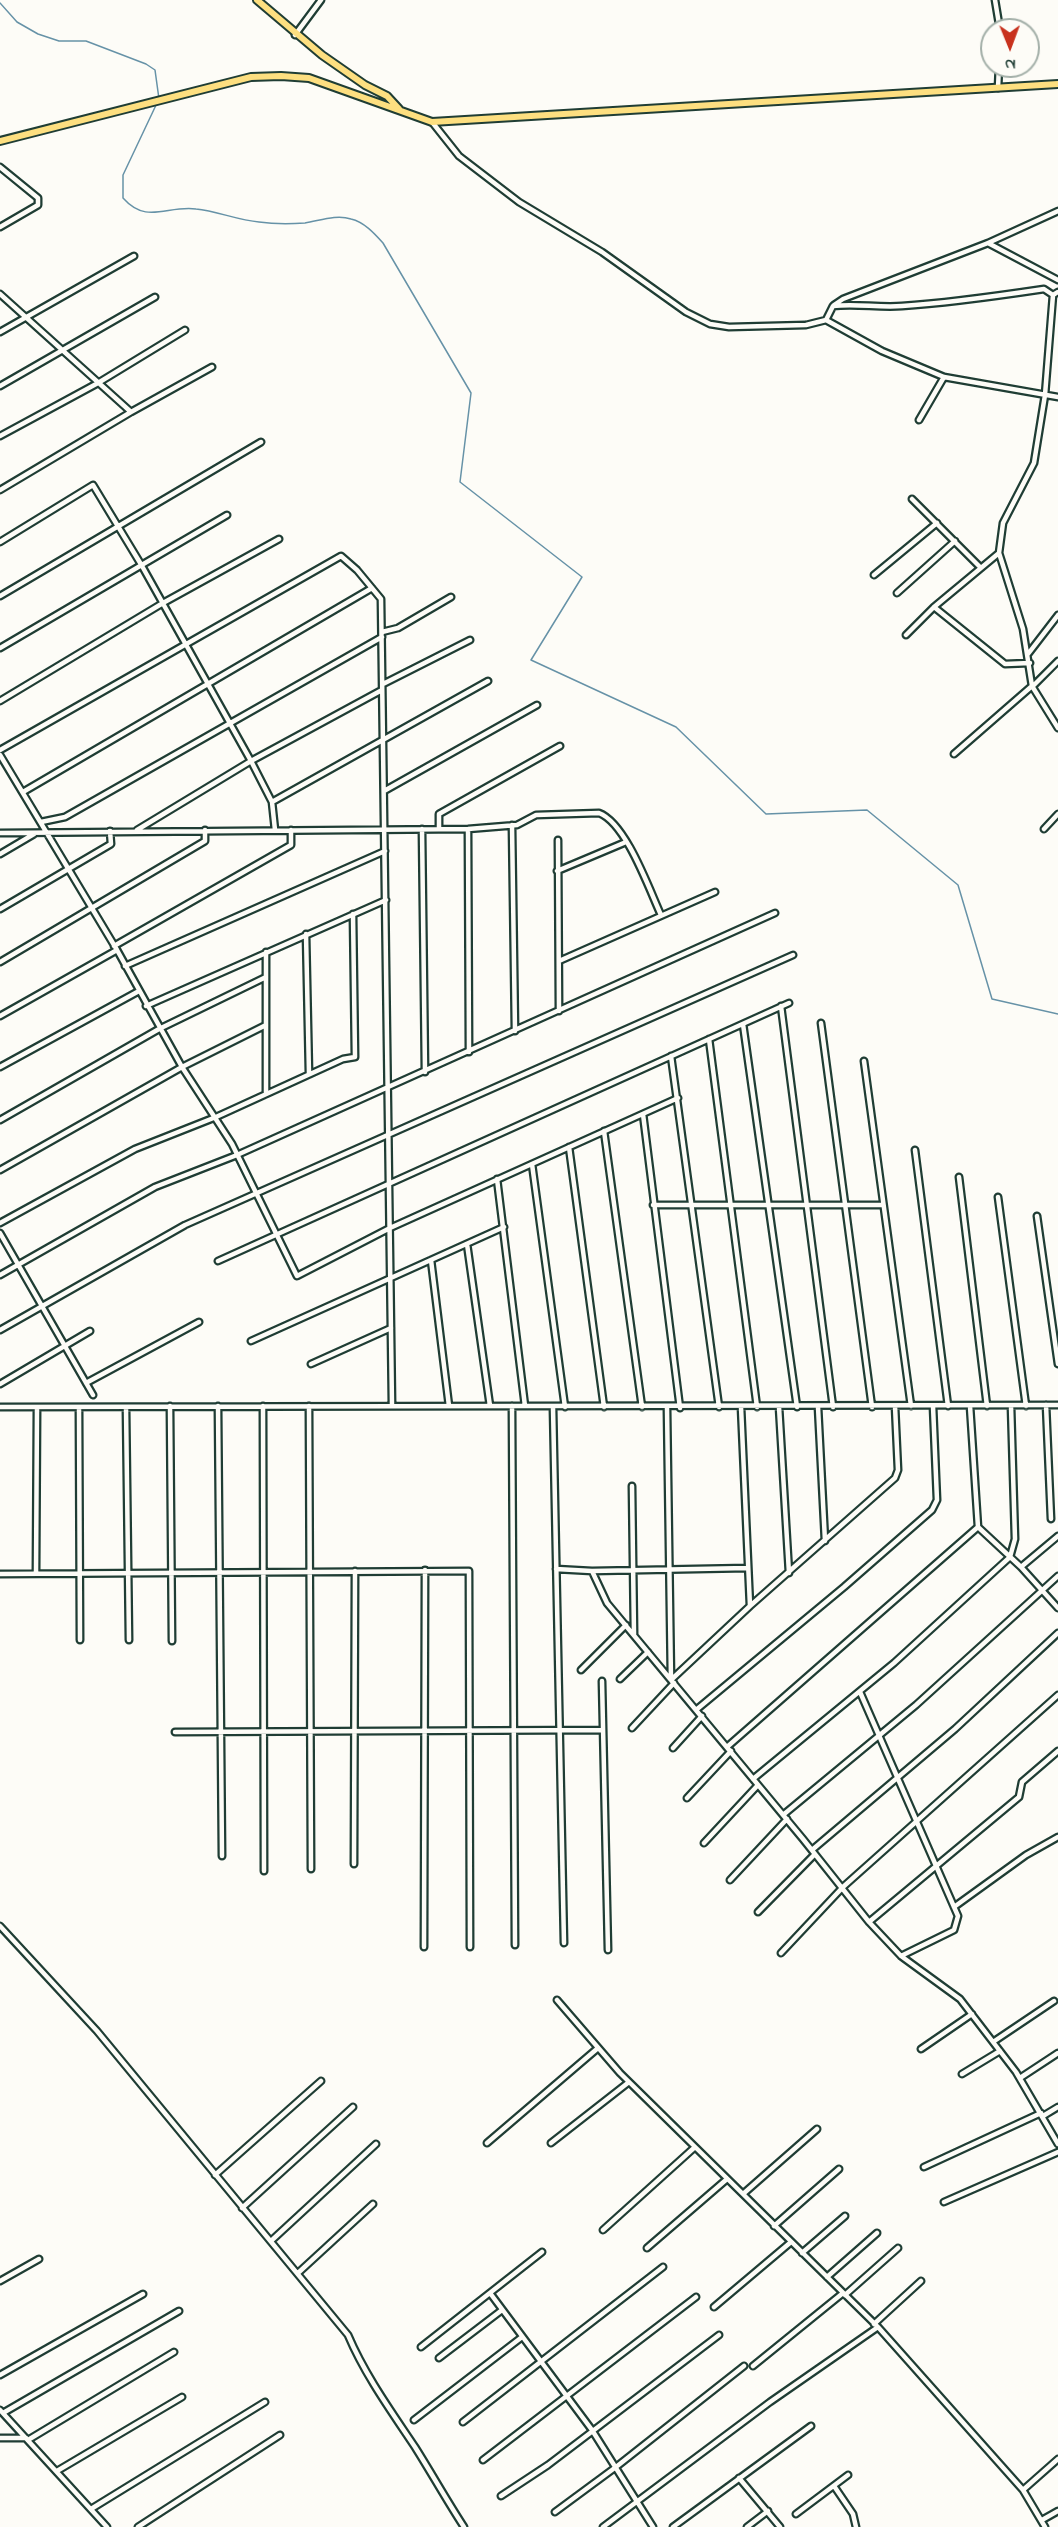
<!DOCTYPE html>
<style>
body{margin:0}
#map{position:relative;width:1058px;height:2527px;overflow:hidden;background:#fdfcf7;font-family:"Indie Flower",sans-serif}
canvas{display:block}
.north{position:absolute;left:980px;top:18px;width:60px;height:60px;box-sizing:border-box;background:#fdfcf7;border:2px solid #a4b0a9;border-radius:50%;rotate:179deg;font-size:16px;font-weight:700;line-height:24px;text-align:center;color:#1f3d34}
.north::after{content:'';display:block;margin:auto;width:21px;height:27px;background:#c8321e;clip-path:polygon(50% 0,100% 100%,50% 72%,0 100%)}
</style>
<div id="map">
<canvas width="1058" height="2527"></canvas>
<div class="north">N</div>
</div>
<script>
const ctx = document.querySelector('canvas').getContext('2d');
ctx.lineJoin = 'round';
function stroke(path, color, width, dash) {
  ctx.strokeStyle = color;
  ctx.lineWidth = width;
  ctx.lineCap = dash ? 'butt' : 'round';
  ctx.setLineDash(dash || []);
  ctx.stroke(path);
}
stroke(new Path2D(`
 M0 3 17 22 38 34 59 41H86L146 64 155 70 159 99
 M157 103 123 175V198C147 225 167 205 196 209 217 211 237 220 259 222 273 224 290 224 305 223 319 221 336 214 351 219 364 222 374 233 383 243L471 393 460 482 582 577 531 660 676 727 766 814 867 810 958 885 992 999 1058 1014`), '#6692a7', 1.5);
const minor = new Path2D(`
 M995 0 1000 30
 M295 35 321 0
 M998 88 999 66
 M432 122 459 156 519 202 602 252 686 312 710 324 729 327 806 325 826 320 882 351 944 377 1058 397
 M0 167 38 198V205L0 227
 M988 243 1058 280
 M0 294 131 412
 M1053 295 1045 395 1034 463 1003 523 999 553 1023 629 1032 686 1058 728
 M834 305 843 299 988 243 1058 211
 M826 320 833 306C856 303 878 308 902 306 950 303 997 296 1044 289L1053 295 1058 292
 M0 332 134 256
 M0 386 155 297
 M919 420 944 377
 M0 436 98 383 185 330
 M0 490 131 412 212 367
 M912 499 981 568
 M0 542 93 485 142 566 251 761 272 802 275 830
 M874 575 937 523
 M897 593 955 541
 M0 596 261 442
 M934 607 1005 664 1030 663
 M382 632 398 628 451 597
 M906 635 934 607 999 553
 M0 648 227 515
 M1028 654 1058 615
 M383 684 470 640
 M1032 687 1058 661
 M0 701 163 603 279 539
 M0 750 341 556 357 570 381 599 392 1405
 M954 754 1032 686
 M0 755 117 950 182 1067 232 1144 297 1276 390 1228 678 1098
 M384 791 537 705
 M23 792 372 588
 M272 802 488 681
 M41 822 65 817 382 637
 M512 825 515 1031
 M422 829 425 1072
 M439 829V814L560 746
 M468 829 469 1052
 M1044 829 1058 814
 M137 830 251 761 382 690
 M0 833 468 829 517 825 536 815 599 813C626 823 649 889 661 915
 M558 840 559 1011
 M0 854 34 834
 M557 871 626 842
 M0 909 111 844 110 831
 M306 934 309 1074
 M114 946 291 845V830
 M559 961 715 892
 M0 962 205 841V830
 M125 966 385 851
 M146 1006 386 900
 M781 1006 833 1407
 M0 1016 117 950
 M821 1023 872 1407
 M743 1024 797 1407
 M709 1039 757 1407
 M671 1056 719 1407
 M864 1061 911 1406
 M0 1067 139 991
 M266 1094V952
 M643 1114 680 1408
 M0 1120 159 1029 266 977
 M604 1131 642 1407
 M569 1147 604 1407
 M915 1150 948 1406
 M532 1164 565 1407
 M0 1170 182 1067 266 1025
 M959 1177 987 1406
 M497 1179 525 1406
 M998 1197 1026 1406
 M653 1205H883
 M1037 1216 1058 1364
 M0 1223 135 1149 216 1117 343 1059 355 1057 353 914
 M0 1233 93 1395
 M467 1244 490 1406
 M431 1260 449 1406
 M218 1261 789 1003
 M0 1275 155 1187 237 1155 775 913
 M0 1330 185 1225 793 955
 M251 1341 504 1227
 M311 1364 391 1328
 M86 1383 199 1322
 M0 1384 90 1331
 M1046 1405 1051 1519
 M170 1406 172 1641
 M218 1406 222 1856
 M263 1406 264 1871
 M309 1406 311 1869
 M512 1406 515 1945
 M970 1406 978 1527 1021 1567 1058 1608
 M0 1407 1058 1405
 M79 1407 80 1640
 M126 1407 129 1640
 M553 1407 564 1943
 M741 1407 750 1606
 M779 1407 789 1573
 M818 1407 825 1541
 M667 1408 671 1680
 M632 1486 634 1634
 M1021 1567 1058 1536
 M556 1569 592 1571 607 1603 803 1839 869 1922 901 1956 960 1999 1016 2072 1058 2144
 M592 1571 748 1568
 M0 1574 469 1571 470 1947
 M36 1574 37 1407
 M581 1670 626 1625
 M620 1679 648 1652
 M671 1680 750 1606 895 1478 898 1470 895 1406
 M602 1681 608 1950
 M860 1692 958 1916 954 1930 901 1956
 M696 1710 844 1587 932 1510 937 1500 933 1406
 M632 1728 674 1683
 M175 1732 603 1730
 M727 1747 978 1527
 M673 1748 702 1716
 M753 1779 894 1663 1010 1557 1015 1539 1011 1406
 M687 1798 731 1751
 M783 1815 916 1705 1058 1576
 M704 1843 758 1785
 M812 1850 955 1729 1058 1633
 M354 1864 355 1571
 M730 1880 787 1819
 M954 1907 1026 1855 1058 1837
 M758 1912 815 1854
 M869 1922 1019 1797 1022 1782 1058 1751
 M0 1926 97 2031 348 2335C365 2375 391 2411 415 2447 432 2474 447 2501 464 2527
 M424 1947 425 1570
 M781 1953 843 1887 1058 1695
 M557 2000 620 2073 878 2327 1023 2490 1045 2527
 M993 2042 1054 2001
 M921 2049 972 2014
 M962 2074 1000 2051
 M1020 2078 1058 2053
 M1043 2116 1058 2107
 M487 2143 598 2048
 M551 2143 629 2082
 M924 2167 1041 2113
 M215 2175 321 2081
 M743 2194 817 2129
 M944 2202 1058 2152
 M242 2208 353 2107
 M774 2226 839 2169
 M603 2230 695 2147
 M271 2241 376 2144
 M647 2248 727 2179
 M802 2253 845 2216
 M298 2273 373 2204
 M827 2277 877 2233
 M0 2281 39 2259
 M490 2293 592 2430 653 2527
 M845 2295 898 2248
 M714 2307 791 2242
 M874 2324 921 2281
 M421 2347 542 2252
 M439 2358 502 2310
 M753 2366 843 2293
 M0 2375 143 2294
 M0 2410 107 2527
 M3 2413 179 2311
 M414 2420 522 2337
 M463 2422 663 2267
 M0 2438H26
 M28 2440 174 2352
 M483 2460 696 2297
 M57 2471 182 2397
 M739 2478 780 2527
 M834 2486 853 2514 856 2527
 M1023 2490 1058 2459
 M501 2496 548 2465 719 2335
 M91 2509 265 2402
 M555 2512 616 2467 744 2366
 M796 2514 848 2475
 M1042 2520 1058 2511
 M138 2527 280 2435
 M603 2527 770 2402 878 2327
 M673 2527 811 2426
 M747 2527 768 2511`);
const major = new Path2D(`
 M257 0 322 55 365 85 387 96 399 109
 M0 141 251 77 281 76 309 78 432 122 1058 84`);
stroke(minor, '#1f3d34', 9);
stroke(major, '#1f3d34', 10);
stroke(minor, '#fdfcf7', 4.5);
stroke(major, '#fddf80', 6);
</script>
